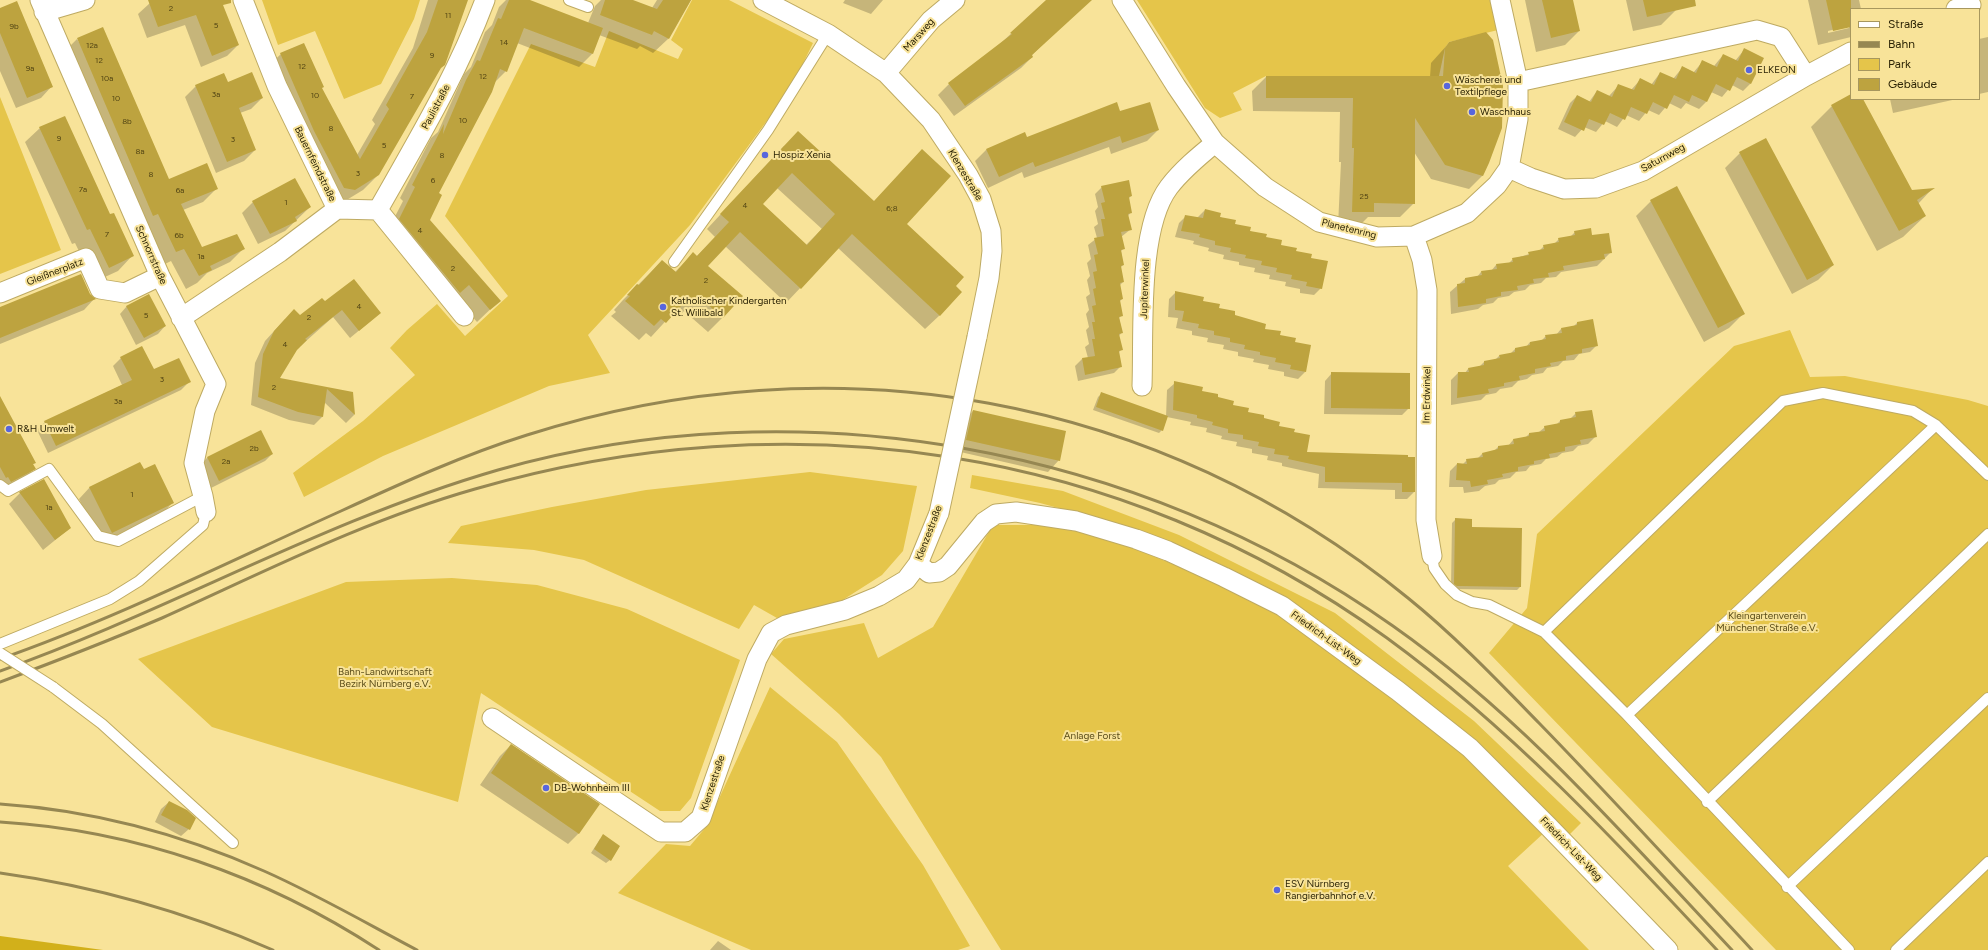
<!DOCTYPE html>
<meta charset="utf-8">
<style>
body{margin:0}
#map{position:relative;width:1988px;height:950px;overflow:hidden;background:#f8e399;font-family:Figtree,sans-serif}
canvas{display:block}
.legend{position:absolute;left:1850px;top:8px;width:130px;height:92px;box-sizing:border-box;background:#f8e399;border:1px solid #a7975e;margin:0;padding:5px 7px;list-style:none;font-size:12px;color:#2d2506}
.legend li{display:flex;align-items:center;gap:8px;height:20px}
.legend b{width:20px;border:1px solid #a7975e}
</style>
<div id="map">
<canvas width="1988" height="950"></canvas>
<ul class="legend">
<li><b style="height:5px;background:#fff"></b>Straße</li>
<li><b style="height:5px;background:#968752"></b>Bahn</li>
<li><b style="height:11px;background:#e5c54a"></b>Park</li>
<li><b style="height:11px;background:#bda33f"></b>Gebäude</li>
</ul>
</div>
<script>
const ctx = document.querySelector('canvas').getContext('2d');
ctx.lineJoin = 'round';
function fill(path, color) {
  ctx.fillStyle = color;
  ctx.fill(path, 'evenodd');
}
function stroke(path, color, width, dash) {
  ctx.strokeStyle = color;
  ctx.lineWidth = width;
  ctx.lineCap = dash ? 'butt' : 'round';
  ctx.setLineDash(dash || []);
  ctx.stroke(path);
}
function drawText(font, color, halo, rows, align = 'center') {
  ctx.font = font + ' Figtree,sans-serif';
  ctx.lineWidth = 4;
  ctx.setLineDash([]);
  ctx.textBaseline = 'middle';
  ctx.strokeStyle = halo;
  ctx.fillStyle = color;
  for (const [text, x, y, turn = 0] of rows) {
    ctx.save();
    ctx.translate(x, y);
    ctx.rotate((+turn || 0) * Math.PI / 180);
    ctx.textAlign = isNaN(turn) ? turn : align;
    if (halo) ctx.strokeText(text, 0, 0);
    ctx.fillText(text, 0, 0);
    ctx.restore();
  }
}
fill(new Path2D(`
 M262 0H420L414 19 381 84 344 99 315 31 278 45Z
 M692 0H729L813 43 791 88 690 225 588 335 610 373 549 386 383 456 304 497 293 473 363 421 415 375 390 348 407 330 437 304 465 336 508 296 445 216 531 44 595 67 609 31 678 59 683 49 671 40Z
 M1137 0H1490L1498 30 1449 42 1445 48 1439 76H1266L1233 93 1242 110 1220 118 1205 108Z
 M0 97 61 250 0 274Z
 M1790 330 1810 377 1845 376 1968 400 1988 406V950H1776L1489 653 1527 608 1537 534 1734 346Z
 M810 472 917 486 903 551 882 575 827 610 777 618 754 605 739 629 584 560 534 550 448 543 461 526 552 507 646 490Z
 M972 475 1063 491 1179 535 1335 613 1474 721 1581 823 1569 835 1526 790 1421 697 1132 528 1040 503 970 488Z
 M993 525H1052L1113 540 1220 583 1271 610 1323 644 1464 752 1546 831 1508 866 1589 950H1001L881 757 839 714 771 654 784 639 864 623 878 658 933 627Z
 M452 578 537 585 627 609 740 660 691 798 680 811H660L481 693 458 802 212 727 138 659 346 582Z
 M770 687 837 742 923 865 970 946 958 950H751L618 893 666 844 690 846 706 827Z`), '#e5c54a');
fill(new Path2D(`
 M0 936 103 950H0Z`), '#d2b01a');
fill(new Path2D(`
 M159 0H220L238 45 227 56 201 67 185 25 147 38 138 14 150 3Z
 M428 0H467L439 70 378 175 363 190 340 204 266 68 281 54 321 88 357 155 375 124 372 120 413 48Z
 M506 0H528L588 23 595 6 601 0H631L652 8 657 0H691L668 39 653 53 640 46 637 49 599 35 592 54 579 67 517 43 506 71 494 83 437 193 429 220 499 301 477 322 455 297 387 232 403 201 400 198 431 138 438 132 464 74 471 67 485 32 492 25 499 7Z
 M845 0H883L871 14 843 3Z
 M1047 0H1088L1031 56 1032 57 1021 68 954 116 938 95 949 84 1001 43Z
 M1525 0H1572L1579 31 1565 45 1536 52Z
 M1626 0H1674L1676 10 1661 25 1633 31Z
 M1808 0H1859L1861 9H1851V37L1818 45ZM1849 26V28L1828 33V31Z
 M0 9 52 86 41 98 16 108 0 71Z
 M1988 37V92L1979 94V39Z
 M77 39 168 181 217 188 203 202 183 210 201 248 243 249 230 262 207 273 197 283 186 289 171 261 163 265 64 52Z
 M1449 43 1483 175 1469 189 1431 179 1414 152V203L1400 217H1368L1359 226H1338L1341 162H1339L1340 112 1253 111 1252 91 1266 77H1430L1431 63Z
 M1744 50 1751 83 1743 91 1732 85 1722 97 1711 92 1706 102 1699 109 1686 103 1681 109 1669 103 1659 115 1648 110 1639 121 1626 115 1617 127 1605 121 1596 132 1584 127 1575 137 1558 129 1570 103 1577 96 1589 102 1597 91 1609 96 1619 85 1631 90 1640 80 1651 85 1660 73 1673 79 1682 68 1693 73 1703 61 1714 66 1723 55 1735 61Z
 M227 84 262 98 251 109 240 113 255 150 244 161 216 173 185 97 196 86Z
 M1851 95V99H1862L1911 191 1932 189 1918 204 1925 216 1903 237 1877 251 1811 127 1832 106Z
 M1890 99H1957L1893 113Z
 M1120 112 1158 130 1147 141 1111 154 1109 147 1024 178 1022 172 988 188 975 161 986 150Z
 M40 128 109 216 132 256 118 271 94 282 75 243 72 244 25 142Z
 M784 146 905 224 954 286 940 315 925 329 838 248 786 303 725 246 707 266 723 317 708 332 684 311 679 316 674 312 651 337 646 333 639 340 611 316 616 312 614 310 623 300 662 261 675 272 693 254 696 257 715 237 707 229ZM777 188 822 229 806 245 762 204Z
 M1740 153 1833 265 1818 280 1792 294 1725 168Z
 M1102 187 1131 196 1128 199 1131 212 1128 216 1131 229 1121 237 1124 248 1121 251 1123 265 1120 268 1123 282 1119 286 1122 299 1119 302 1122 315 1119 318 1122 332 1119 336 1122 349 1118 353 1121 366 1114 373 1078 381 1075 366 1082 359 1088 358 1085 347 1089 344 1086 330 1089 327 1086 314 1089 310 1086 297 1090 294 1087 280 1090 276 1087 263 1091 259 1088 245 1097 238 1094 227 1098 224 1095 211 1098 207 1095 194Z
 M1651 201 1744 313 1729 328 1704 342 1636 216Z
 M253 202 310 207 285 231 258 244 242 213Z
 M1205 210 1310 259 1321 288 1314 295 1300 293V289L1285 286 1286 282 1269 279 1270 275 1254 272 1255 268 1239 265V262L1223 259 1224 255 1208 251 1209 248 1193 244 1194 241 1175 237 1179 223 1186 216 1197 218Z
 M1575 232 1591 236 1611 252 1597 266 1561 272 1556 277 1546 278 1541 283 1530 285 1525 290 1514 292 1509 296 1498 298 1493 303 1483 305 1478 309 1451 314 1450 292 1465 279 1477 277 1481 272 1491 271 1496 265 1508 264 1513 259 1539 251 1544 246 1554 244 1559 239 1570 237Z
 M1176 292 1202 301 1294 343 1305 372 1298 379 1284 376V372L1268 369 1269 365 1253 362 1254 359 1238 356V352L1223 349 1224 345 1207 342 1208 338 1192 335V331L1176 328 1178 318 1168 317 1169 299Z
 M89 294 94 299 84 310 0 344V308Z
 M325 303 380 313 350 338 333 317 296 350 278 379 352 393 354 415 346 423 324 402 322 417 314 425 289 420 251 405 255 363 265 341 285 319 300 316Z
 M127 306 165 326 158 334 136 345 120 314Z
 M1577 323 1597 345 1590 352 1579 354 1574 360 1563 361 1558 366 1547 368 1543 373 1532 375 1527 379 1518 381 1512 387 1500 389 1496 393 1486 395 1481 400 1451 405V380L1458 373H1465L1468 369 1479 367 1484 362 1495 360 1499 356 1510 354 1515 349 1526 347 1530 342 1541 341 1546 336 1556 335 1561 329 1573 327Z
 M121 358 189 382 181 390 48 453 37 430 45 422 122 385 113 366Z
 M1332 373 1409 408 1402 415 1324 414 1325 381Z
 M1175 383 1201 391 1293 433 1306 453 1407 456 1414 492 1407 499H1395V490L1318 488 1319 474 1282 466V463L1267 460 1268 456 1252 453V449L1236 446 1237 442 1221 439 1222 436 1206 432 1207 428 1190 425 1191 422 1167 417 1162 430 1159 433 1093 410 1098 397 1101 394 1166 417 1167 390Z
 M0 398 35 463 32 465 35 468 24 479 0 492Z
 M973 411 1059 460 1048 472 956 451 962 422Z
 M1576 413 1595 437 1588 444 1578 446 1573 451 1562 453 1557 457 1546 459 1541 464 1530 466 1526 471 1516 472 1510 478 1499 480 1495 484 1485 486 1479 491 1464 493 1463 487H1449L1450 471 1457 464H1463L1467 460 1477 459 1482 454 1494 451 1498 447 1508 446 1513 440 1525 438 1529 434 1539 432 1545 427 1556 425 1560 421 1570 419Z
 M261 431 272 454 265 461 211 488 200 465 207 458Z
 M144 471 173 502 162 514 101 543 79 499 90 487Z
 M44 480 70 528 43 550 9 504 20 493Z
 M1455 520 1471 528 1520 587 1517 590 1454 589 1451 587 1452 523Z
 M511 745 579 833 568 844 480 785 500 756Z
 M169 802 189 829 181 836 155 822 161 809Z
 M600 839 610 860 606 863 591 853Z
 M718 941 731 950H710Z`), '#0003');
fill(new Path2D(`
 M148 0H231V3L223 5 239 45 212 56 196 15 158 27Z
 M438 0H468L445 65 441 68 379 175 355 190 344 188 314 131 280 53 304 43 324 87 322 88 360 159 389 109 386 105 427 32Z
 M509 0H530L603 28 593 54 524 28 507 72 500 69 492 92 439 193 442 195 430 220 501 301 490 310 469 285 460 293 399 219 415 187 412 185 444 124 443 134 466 80 477 60 480 61 498 18 501 19Z
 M605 0H633L657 9 663 0H691L669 39 654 31 652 35 600 15Z
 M1046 0H1092L1032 55 1033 57 965 106 948 83 1012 34 1010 33Z
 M1542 0H1573L1580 31 1551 38Z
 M1643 0H1695L1696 6 1647 17Z
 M1826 0H1851V27L1833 31Z
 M17 1 53 87 27 98 0 33V8Z
 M103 27 169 179 207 163 218 189 181 204 202 247 237 234 245 249 210 266 212 270 199 276 184 249 176 252 158 214 153 216 77 38Z
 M1486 32 1493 40 1503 86 1502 128 1489 163 1483 176 1445 165 1415 118V204L1374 203V212H1352L1354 148H1352L1353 98H1266V76H1443L1445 48 1449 42Z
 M1744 48 1764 58 1751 84 1737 77 1730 91 1716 84 1707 102 1692 95 1689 102 1674 95 1667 109 1653 102 1647 114 1631 107 1625 120 1610 113 1604 125 1589 119 1584 131 1564 122 1577 95 1591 102 1597 90 1612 97 1618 84 1634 90 1640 78 1654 85 1660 72 1676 79 1682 66 1696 73 1702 60 1717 67 1723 54 1738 61Z
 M252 72 263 98 239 108 256 150 227 162 195 85 224 73 228 82Z
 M1851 94V99H1863L1912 190 1935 188 1917 200 1926 216 1899 231 1831 105Z
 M1117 102 1120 111 1150 102 1159 130 1122 143 1120 136 1035 167 1033 162 999 177 986 149 1025 132 1027 137Z
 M65 116 110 214 114 213 134 256 109 268 90 229 87 230 39 127Z
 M798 131 874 201 922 149 951 176 907 224 964 277 956 286 962 292 940 316 852 234 801 289 740 232 708 266 743 296 723 318 698 296 694 302 689 297 666 323 661 319 654 326 625 301 630 296 627 295 637 284 639 285 662 260 676 272 693 252 697 256 729 222 720 214ZM792 173 835 214 807 245 763 204Z
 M1766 138 1834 265 1807 280 1739 152Z
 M295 178 311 207 295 217 297 221 270 234 252 201Z
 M1129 180 1132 196 1129 197 1132 213 1128 214 1132 230 1121 232 1125 249 1121 250 1124 265 1121 266 1124 282 1120 283 1123 299 1120 300 1123 316 1119 317 1123 333 1119 334 1123 350 1119 351 1122 367 1085 375 1082 358 1095 356 1092 339H1095L1092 322H1095L1092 306 1096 305 1093 289 1096 288 1093 272 1097 271 1094 255 1098 254 1094 238 1104 236 1101 219H1105L1101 203 1105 202 1101 186Z
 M1677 186 1745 314 1718 328 1650 200Z
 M1205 209 1221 213 1220 217 1236 220 1235 224 1251 227 1250 231 1267 234 1266 237 1282 240 1281 245 1297 248 1296 251 1312 254 1311 258 1328 261 1322 289 1306 286 1307 282 1291 279 1292 275 1276 272 1277 268 1261 265 1262 261 1245 258 1246 255 1230 252 1231 248 1215 245V241L1199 237 1200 234 1181 231 1185 215 1203 218Z
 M1591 228 1592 235 1609 233 1612 253 1604 254 1605 259 1563 266 1564 270 1548 273 1549 277 1533 279 1534 283 1517 286 1518 290 1501 292V296L1486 299V303L1458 307 1457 284 1465 283V278L1482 275 1481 271 1497 269 1496 264 1513 262 1512 258 1529 255 1528 252 1544 249 1543 245 1559 242 1558 238 1575 235 1574 231Z
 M81 274 90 294 96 299 0 338V307Z
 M354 279 381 313 359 331 342 310 305 339 307 340 297 350 280 378 353 392 355 415 327 389 323 417 298 412 258 397 263 354 274 331 294 309 300 315 322 298 325 301Z
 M1175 291 1204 297 1203 301 1220 304 1219 308 1235 311V315L1266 324 1265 329 1281 331 1280 335 1296 338 1295 342 1311 345 1306 372 1290 369 1291 365 1275 362 1276 358 1260 355V352L1244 349 1245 345 1230 342V338L1214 335V331L1198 328 1199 324 1182 321 1184 311 1175 310Z
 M149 294 166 326 144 338 126 306Z
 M1593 319 1598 346 1582 349V353L1566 356V360L1550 363 1551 366 1535 369V373L1519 376 1520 380 1504 383V386L1488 389 1489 393 1457 398 1458 372H1469L1468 368 1484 365V361L1500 358 1499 355 1515 352V348L1530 345V342L1546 339 1545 335 1562 333 1561 328 1577 325V322Z
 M142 346 154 369 179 358 191 382 56 446 44 421 132 380 120 357Z
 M1331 372 1410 373V409L1331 408Z
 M1174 381 1203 387 1202 391 1218 394V397L1234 401 1233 405 1249 408 1248 412 1264 415V418L1280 422 1279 426 1295 429 1294 432 1310 435 1307 452 1408 455V457H1415V492H1402V483L1325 482V467L1288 459 1289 456 1274 454 1275 449 1258 446 1259 442 1243 439V435L1228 433V429L1212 425 1213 422 1197 418V415L1173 410Z
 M1101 392 1168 416 1163 431 1096 407Z
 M0 396 36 463 33 464 36 469 11 482 8 477 6 478 0 467Z
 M973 410 1066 431 1060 461 966 440Z
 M1592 410 1597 437 1580 440 1581 444 1565 447V451L1549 454 1550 458 1534 461V464L1518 467V471L1502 474 1503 477 1487 480 1488 484 1471 487 1470 481 1456 480 1457 463 1467 464 1466 459 1483 457 1482 453 1498 449V446L1514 444 1513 439 1529 436V433L1545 431 1544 426 1560 423V420L1576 417 1575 412Z
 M261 430 273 454 219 481 207 457Z
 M140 462 144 469 155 464 174 503 112 533 89 487Z
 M44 479 71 528 55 540 19 492Z
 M1455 518 1472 519V527L1522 528 1521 587 1457 586 1454 584Z
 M511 744 600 804 579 834 491 773Z
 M169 801 187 810 196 818 190 830 161 815Z
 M603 834 620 846 611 861 594 849Z`), '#bda33f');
const lane = new Path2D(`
 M569 0 588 7
 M674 262 768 130 828 34
 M0 485 8 491 49 469 98 536 118 541 203 496
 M1432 556 1434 568 1445 584 1457 595 1472 602 1489 605 1544 632 1627 715 1849 950
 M1544 632 1783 401 1823 393 1913 411 1936 425 1988 475
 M0 644 110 599 139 581 203 525 206 512
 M53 687 102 724 233 843
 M1627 715 1936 425
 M1707 802 1988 534
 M1787 887 1988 698
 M1896 950 1988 862`);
const street = new Path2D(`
 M40 0 160 276 216 384 205 411 194 463 203 496 206 512
 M243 0 277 86 337 209 378 210 464 316
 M763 0 828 34 886 73 931 120 968 175 981 199 991 231 992 251 989 278 977 337
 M1122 0 1176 86 1215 143 1265 187 1319 222 1377 237 1414 236 1467 213 1497 185 1509 168 1518 119V82L1500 0
 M1956 9 1971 5
 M44 12 85 0
 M886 73 931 20 955 0
 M1518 82 1757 30 1781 37 1806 76
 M1509 168 1531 178 1564 189 1596 188 1643 171 1806 76 1851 52
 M378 210C417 141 457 75 485 0
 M1414 236 1422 260 1427 290 1426 520 1432 556
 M0 293 86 258 100 289 125 293 160 276
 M181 318 280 252 337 209
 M1142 386C1144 333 1137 229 1169 187 1182 170 1199 156 1215 143
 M918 564 929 573 939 572 948 566 984 522 996 514 1016 512 1076 521 1136 539 1168 551 1224 577 1282 606 1398 691 1470 748 1548 826 1668 950
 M492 718 661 832H685L701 818 757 659 771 633 786 625 845 610 879 596 906 580 918 564 939 513`);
stroke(lane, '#beaa62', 12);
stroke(street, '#beaa62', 21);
stroke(lane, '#fff', 10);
stroke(street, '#fff', 19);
stroke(new Path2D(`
 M0 659C117 618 228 562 341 511 402 483 463 455 527 435 834 337 1158 394 1408 598 1455 636 1497 680 1539 723 1611 797 1681 874 1752 950
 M0 671C169 611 325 520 498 470 799 384 1139 446 1393 626 1521 716 1625 836 1732 950
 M0 682C54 662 108 641 162 618 264 572 366 520 475 489 789 398 1120 445 1387 638 1509 727 1614 839 1717 950
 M0 804C90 810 181 834 264 871 316 894 366 923 417 950
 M0 822C135 830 266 876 379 950
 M0 873C94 886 186 912 273 950`), '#968752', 3);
const laneBridge = new Path2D(`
 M0 653 53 687`);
const streetBridge = new Path2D(`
 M939 513 977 337`);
stroke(laneBridge, '#beaa62', 12, []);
stroke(streetBridge, '#beaa62', 21, []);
stroke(laneBridge, '#fff', 10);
stroke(streetBridge, '#fff', 19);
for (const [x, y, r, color] of [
 [1749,70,4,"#5866dd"],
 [1447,86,4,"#5866dd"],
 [1472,112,4,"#5866dd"],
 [765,155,4,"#5866dd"],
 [663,307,4,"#5866dd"],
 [9,429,4,"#5866dd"],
 [546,788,4,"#5866dd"],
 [1277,890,4,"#5866dd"]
]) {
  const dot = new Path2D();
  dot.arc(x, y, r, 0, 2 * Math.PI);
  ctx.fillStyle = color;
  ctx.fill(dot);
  stroke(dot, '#f8e399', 1.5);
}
drawText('8px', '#514414', null, [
 ["2",171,9],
 ["11",448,16],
 ["5",216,26],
 ["9b",14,27],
 ["14",504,43],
 ["12a",92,46],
 ["9",432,56],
 ["12",99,61],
 ["12",302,67],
 ["9a",30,69],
 ["12",483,77],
 ["10a",107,79],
 ["3a",216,95],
 ["10",315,96],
 ["7",412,97],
 ["10",116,99],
 ["10",463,121],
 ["8b",127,122],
 ["8",331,129],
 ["9",59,139],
 ["3",233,140],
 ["5",384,146],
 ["8a",140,152],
 ["8",442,156],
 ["3",358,174],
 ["8",151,175],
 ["6",433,181],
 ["7a",83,190],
 ["6a",180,191],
 ["25",1364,197],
 ["1",286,203],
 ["4",745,206],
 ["6;8",892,209],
 ["4",420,231],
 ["7",107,235],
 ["6b",179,236],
 ["1a",201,257],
 ["2",453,269],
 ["2",706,281],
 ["4",359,307],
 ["5",146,316],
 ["2",309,318],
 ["4",285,345],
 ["3",162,380],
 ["2",274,388],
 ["3a",118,402],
 ["2b",254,449],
 ["2a",226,462],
 ["1",132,495],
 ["1a",49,508]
]);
drawText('10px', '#2d2506', '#f8e399', [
 ["Marsweg",919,35,-48],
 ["Paulistraße",436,107,-62],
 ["Saturnweg",1663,158,-29],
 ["Bauernfeindstraße",315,164,64],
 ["Klenzestraße",965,175,59],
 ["Planetenring",1349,229,14],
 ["Schnorrstraße",151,255,66],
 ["Gleißnerplatz",55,272,-21],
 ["Jupiterwinkel",1145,289,-88],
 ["Im Erdwinkel",1427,395,-89],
 ["Klenzestraße",929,533,-69],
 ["Friedrich-List-Weg",1326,638,36],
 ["Klenzestraße",713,783,-72],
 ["Friedrich-List-Weg",1571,849,46]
]);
drawText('10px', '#2d2506', '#f8e399', [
 ["ELKEON",1757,70],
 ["Wäscherei und",1455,80],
 ["Textilpflege",1455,92],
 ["Waschhaus",1480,112],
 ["Hospiz Xenia",773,155],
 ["Katholischer Kindergarten",671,301],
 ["St. Willibald",671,313],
 ["R&H Umwelt",17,429],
 ["DB-Wohnheim III",554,788],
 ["ESV Nürnberg",1285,884],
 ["Rangierbahnhof e.V.",1285,896]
], 'left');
drawText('10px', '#5b4d19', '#f8e399', [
 ["Kleingartenverein",1767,616],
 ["Münchener Straße e.V.",1767,628],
 ["Bahn-Landwirtschaft",385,672],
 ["Bezirk Nürnberg e.V.",385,684],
 ["Anlage Forst",1092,736]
]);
</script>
